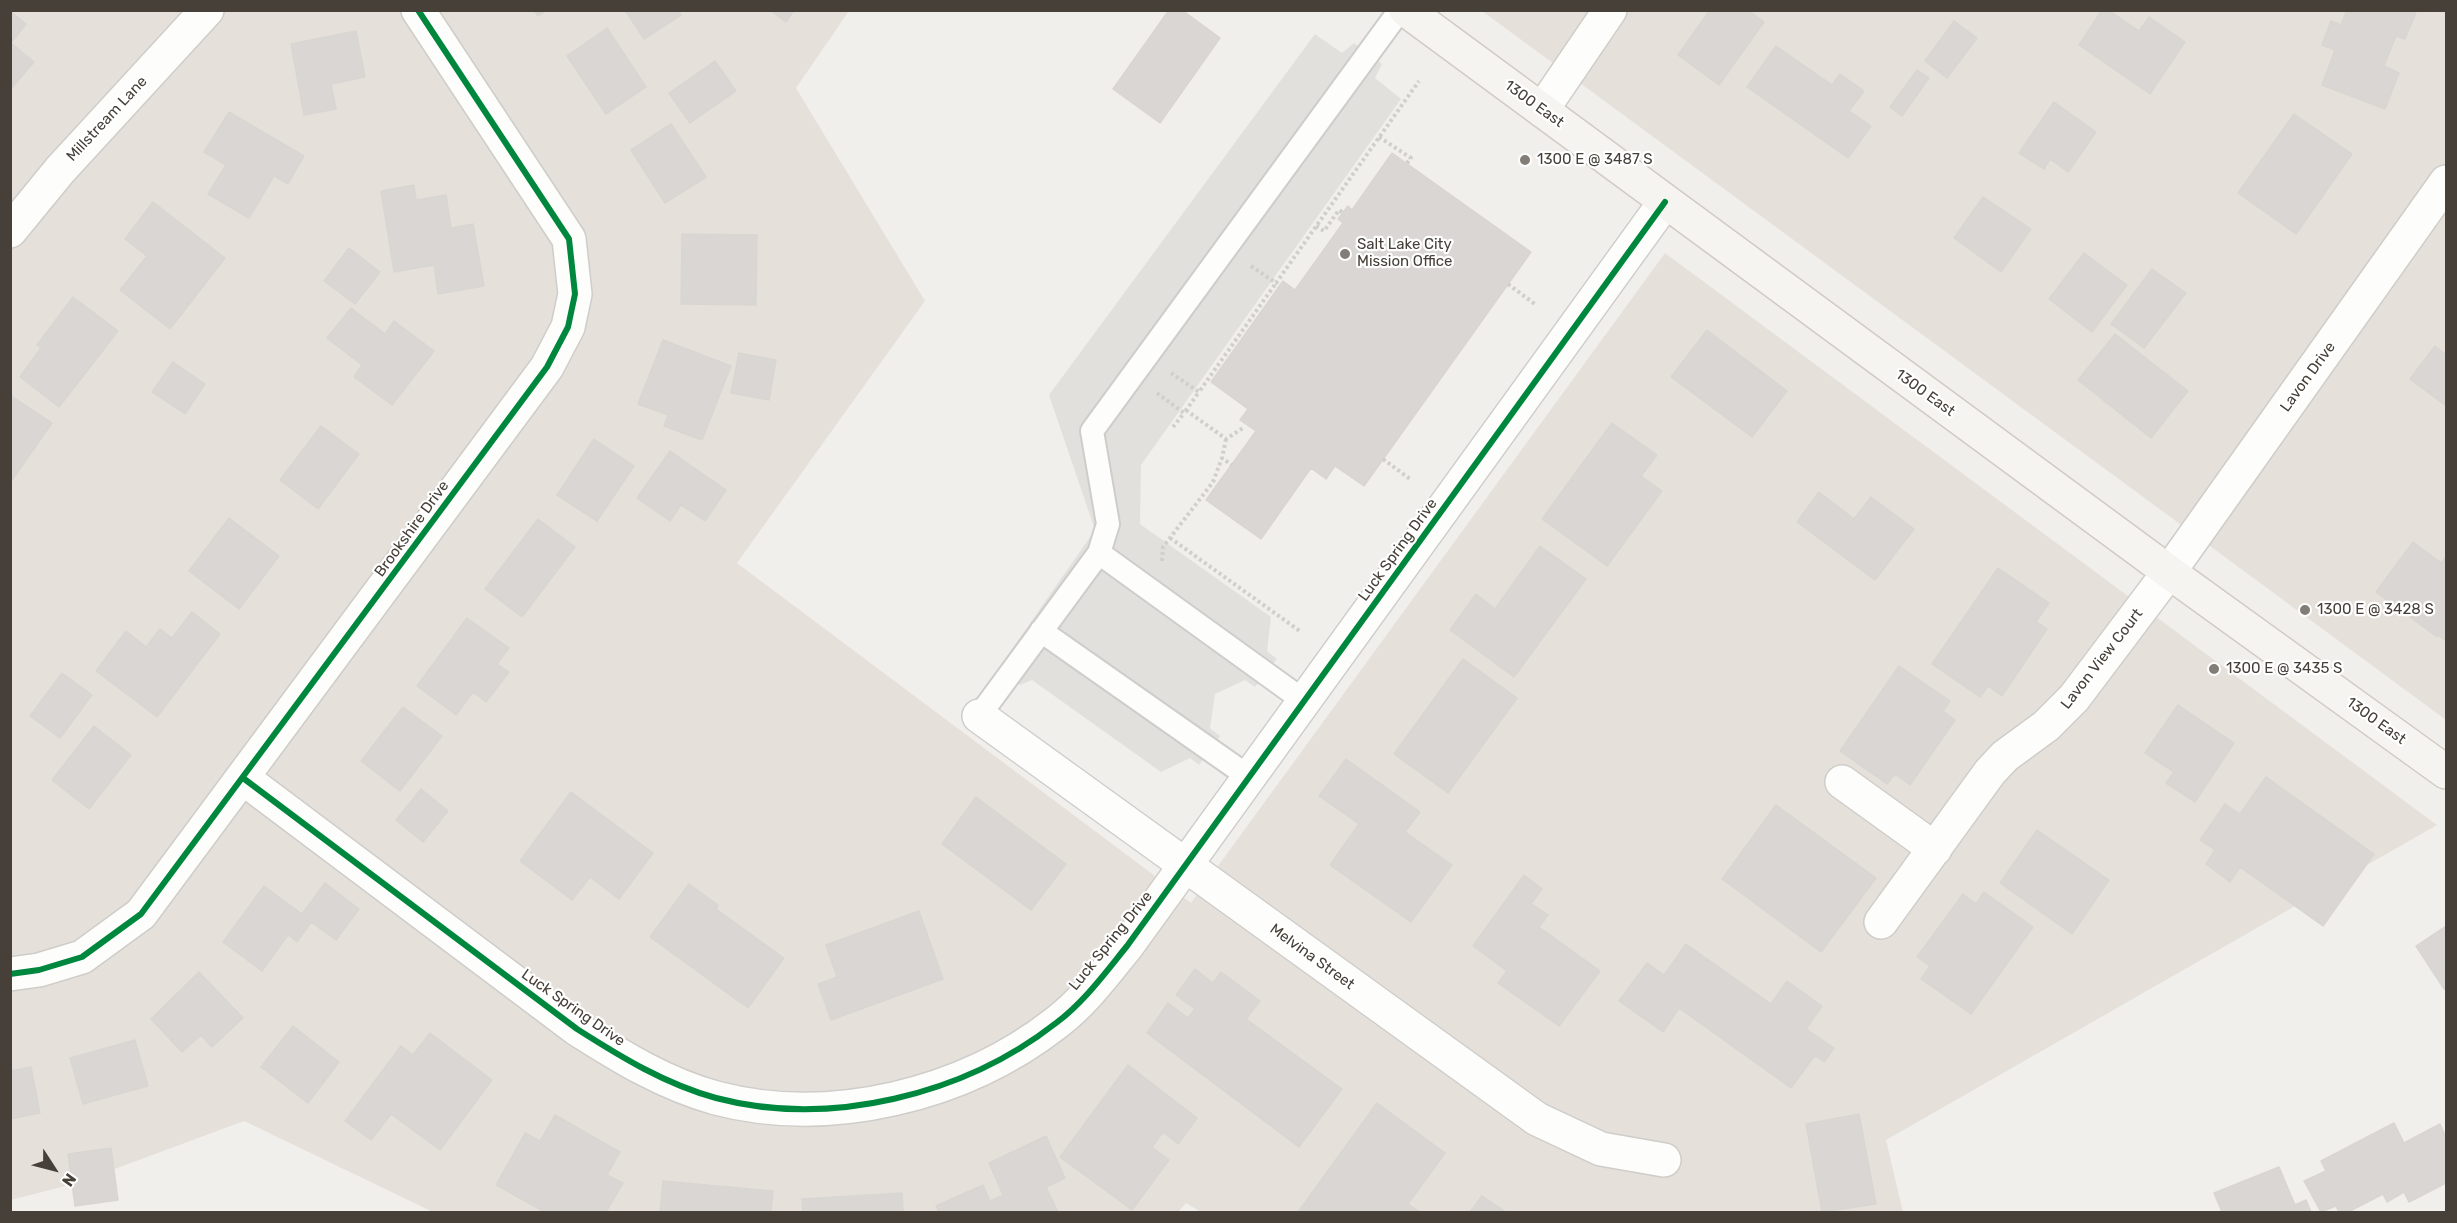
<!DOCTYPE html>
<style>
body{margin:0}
#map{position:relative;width:2457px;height:1223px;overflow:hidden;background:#f1efec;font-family:Rubik,sans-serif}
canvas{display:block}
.frame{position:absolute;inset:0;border:12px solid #464038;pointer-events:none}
.north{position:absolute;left:24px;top:1139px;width:60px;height:60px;-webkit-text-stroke:4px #fff;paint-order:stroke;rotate:126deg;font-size:16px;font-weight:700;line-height:24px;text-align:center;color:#464038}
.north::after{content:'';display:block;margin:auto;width:21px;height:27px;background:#464038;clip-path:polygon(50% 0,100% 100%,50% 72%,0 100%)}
</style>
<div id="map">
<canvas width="2457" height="1223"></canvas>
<div class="frame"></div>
<div class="north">N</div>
</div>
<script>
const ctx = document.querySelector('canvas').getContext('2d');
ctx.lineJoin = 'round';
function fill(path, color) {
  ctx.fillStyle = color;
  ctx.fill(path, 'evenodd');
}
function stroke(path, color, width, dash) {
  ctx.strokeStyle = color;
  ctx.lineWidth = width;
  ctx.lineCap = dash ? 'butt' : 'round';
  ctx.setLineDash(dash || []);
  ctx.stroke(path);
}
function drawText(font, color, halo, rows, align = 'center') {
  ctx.font = font + ' Rubik,sans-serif';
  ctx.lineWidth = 4.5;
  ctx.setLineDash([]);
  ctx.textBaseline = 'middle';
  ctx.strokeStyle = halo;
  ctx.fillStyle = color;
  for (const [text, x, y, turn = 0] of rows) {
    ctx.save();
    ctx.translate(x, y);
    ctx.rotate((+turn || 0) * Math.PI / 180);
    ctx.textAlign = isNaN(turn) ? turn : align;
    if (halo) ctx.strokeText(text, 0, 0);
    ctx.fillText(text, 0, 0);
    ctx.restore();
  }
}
fill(new Path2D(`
 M10 11H849L796 88 925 301 737 563 1191 903 1665 253 2437 825 1886 1140 1903 1212H1201L1186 1203 1178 1212H433L244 1121 77 1183 11 1200Z
 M1482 11H2446V720L2252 577Z`), '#e5e0da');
fill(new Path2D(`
 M1315 34 1342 53 1354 43 1382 64 1375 78 1401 99 1141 465 1140 524 1271 617 1267 651 1277 659 1255 687 1245 680 1215 694 1210 728 1220 736 1199 765 1190 758 1161 772 1032 680 1020 685 998 669 1095 530 1049 395Z`), '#e2e0dd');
const building = new Path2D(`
 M534 10H547L538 16Z
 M625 10H677L681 15 644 39Z
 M770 10H794L786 22Z
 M1169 10H1182L1220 38 1160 123 1113 89Z
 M1710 10H1748L1764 22 1719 85 1678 55Z
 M2102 10H2108L2139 31 2149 17 2185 42 2150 94 2079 45Z
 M2347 10H2417L2405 39 2396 36 2384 66 2399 73 2385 109 2322 85 2335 50 2322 45 2331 21 2341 25Z
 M10 11 26 24 11 43 34 62 10 90Z
 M1954 21 1977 38 1947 78 1925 61Z
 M607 28 646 87 606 114 567 56Z
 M356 31 365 77 331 84 336 109 304 115 291 44Z
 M1776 46 1832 85 1840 74 1864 91 1849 111 1871 126 1848 158 1747 87Z
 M715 61 736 91 690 123 669 93Z
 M1917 70 1929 78 1902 116 1890 107Z
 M2054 102 2096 132 2068 172 2050 159 2044 169 2019 153Z
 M229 112 304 156 288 184 274 176 249 218 208 194 226 165 204 152Z
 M2294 114 2352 154 2296 234 2238 193Z
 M671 124 706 177 665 203 631 150Z
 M1392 153 1531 252 1364 486 1335 466 1326 479 1311 468 1261 539 1206 500 1256 431 1240 420 1248 409 1211 382 1283 281 1295 290 1343 223 1338 219 1348 206 1352 210Z
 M414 185 416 200 446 195 451 228 473 224 484 286 438 294 434 265 394 272 381 191Z
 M1983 197 2031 229 2001 272 1954 238Z
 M153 202 225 258 170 329 120 290 147 256 125 239Z
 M682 234 757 235 756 305 681 304Z
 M349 248 380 272 355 304 324 281Z
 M2084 253 2127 285 2092 332 2049 299Z
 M2152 269 2186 293 2144 348 2111 324Z
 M73 297 118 331 59 407 20 377 41 348 37 345Z
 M351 308 385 334 394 321 434 351 392 405 354 377 362 365 327 338Z
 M1707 330 1787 391 1752 437 1671 377Z
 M2115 334 2188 391 2151 438 2078 380Z
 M663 340 731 366 702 440 664 426 668 415 638 404Z
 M2435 346 2446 355V406L2410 379Z
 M739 353 776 360 769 400 731 393Z
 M173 362 205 384 185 414 152 392Z
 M10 395 52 423 10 483Z
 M1612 423 1657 455 1641 476 1662 491 1607 566 1542 519Z
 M321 426 359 454 318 509 280 480Z
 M594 439 634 466 597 521 557 495Z
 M670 451 726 490 705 521 681 505 670 521 637 498Z
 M1819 492 1854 519 1871 497 1914 529 1875 580 1797 522Z
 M229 518 279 556 239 609 189 571Z
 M538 519 575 547 522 617 485 589Z
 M2413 542 2441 563 2446 557V641L2438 635 2437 637 2376 592Z
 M1540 546 1586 579 1514 677 1450 630 1476 594 1495 609Z
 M1998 568 2049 603 2036 622 2047 629 2002 696 1988 686 1980 697 1932 664Z
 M192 612 220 634 157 717 96 671 126 631 146 647 160 629 172 638Z
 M467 618 509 648 497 664 509 672 486 702 473 692 456 715 417 686Z
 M1463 659 1517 698 1448 793 1394 754Z
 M1899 666 1950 701 1943 711 1955 720 1910 785 1895 774 1887 784 1840 751Z
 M62 673 92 695 60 738 30 716Z
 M2178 705 2234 743 2195 802 2166 783 2174 772 2145 753Z
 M403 707 442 736 400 791 361 761Z
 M94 726 131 755 89 809 52 780Z
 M1346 759 1420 812 1405 832 1452 865 1411 922 1330 865 1359 824 1319 796Z
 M2266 777 2374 854 2323 926 2240 867 2230 882 2206 864 2215 850 2200 840 2225 804 2240 814Z
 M421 789 448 811 423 842 396 820Z
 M571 792 653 853 619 899 590 877 572 900 520 861Z
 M976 797 1066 864 1031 910 942 844Z
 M1776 805 1876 878 1821 952 1722 879Z
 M2037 830 2109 880 2072 934 2000 883Z
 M1524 875 1542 889 1531 904 1548 915 1539 927 1600 971 1559 1026 1498 983 1507 971 1473 946Z
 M325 883 359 909 336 940 311 922 297 942 288 935 262 971 223 942 264 886 302 914Z
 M689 884 718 905 716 909 784 958 748 1008 650 937Z
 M1984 892 2033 927 1971 1014 1921 979 1930 966 1917 957 1963 894 1976 904Z
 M919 911 943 979 831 1020 818 984 837 977 826 945Z
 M2446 926V988L2444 989 2416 946Z
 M1686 944 1771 1004 1787 981 1822 1006 1806 1029 1834 1048 1824 1062 1815 1055 1791 1088 1679 1008 1663 1032 1619 1001 1647 963 1664 975Z
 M1195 969 1213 983 1221 972 1260 1001 1246 1019 1342 1089 1299 1147 1147 1033 1168 1003 1188 1018 1195 1009 1176 995Z
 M199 972 243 1018 212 1047 201 1035 182 1052 151 1019Z
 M293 1026 339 1062 308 1103 261 1067Z
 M430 1033 492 1080 440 1150 391 1114 371 1140 345 1121 401 1046 413 1055Z
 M135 1040 148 1086 83 1104 70 1058Z
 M1128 1065 1197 1118 1178 1144 1163 1132 1152 1147 1169 1160 1132 1210 1060 1157Z
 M31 1067 40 1113 10 1119V1071Z
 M1377 1103 1445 1153 1408 1204 1420 1212H1298Z
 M1859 1114 1876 1204 1822 1212 1806 1124Z
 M555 1115 620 1152 607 1175 623 1183 606 1212H545L496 1185 525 1133 540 1141Z
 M2394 1123 2404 1143 2440 1124 2446 1137V1183L2409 1202 2404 1192 2387 1202 2383 1194 2348 1212H2339L2336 1206 2321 1212 2304 1181 2326 1171 2321 1161Z
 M1046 1136 1065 1178 1046 1187 1058 1212H939L936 1206 983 1185 990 1201 1003 1195 989 1163Z
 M111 1148 118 1200 75 1206 68 1154Z
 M2279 1167 2295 1205 2306 1200 2311 1212H2222L2214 1193Z
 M663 1181 773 1191 771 1212H660Z
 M902 1193 903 1212H803L802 1199Z
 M1482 1196 1506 1212H1470Z`);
fill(building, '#d9d6d3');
stroke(building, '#d9d6d2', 1.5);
const lane = new Path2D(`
 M1099 553 1304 701
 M1041 631 1249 777
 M979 716 1099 553 1108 524 1092 431 1400 10`);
const street = new Path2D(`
 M1542 110 1610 10
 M10 231 60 170 207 10
 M979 716 1537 1119 1601 1149 1664 1160
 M243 778 577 1029C621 1057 665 1084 716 1098 830 1128 964 1095 1056 1023 1084 1002 1105 973 1127 946L1665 202
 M1842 782 1935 849
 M1881 922 1990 772 2005 756 2046 726 2074 698 2169 572 2446 182
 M10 974 39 970 82 957 141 914 547 367 568 327 575 294 569 239 418 10`);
const secondary = new Path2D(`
 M1406 10 2169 572 2446 772`);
stroke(lane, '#cfcdca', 26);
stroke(street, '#cfcdca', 36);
stroke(secondary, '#d0cbc3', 36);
stroke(new Path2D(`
 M1379 137 1411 158 1407 163
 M1316 226 1324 231 1339 210 1343 213
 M1251 266 1276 283 1419 81
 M1508 284 1536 305
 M1171 373 1199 392 1276 283
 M1157 393 1184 413 1199 392
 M1186 410 1226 439 1243 428
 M1173 427 1184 413
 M1226 439 1222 458 1232 465
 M1383 459 1410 479
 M1170 538 1301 632
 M1162 561 1163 547 1213 482 1222 458`), '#d1cfcb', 4, [3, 3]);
stroke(lane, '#fdfdfc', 22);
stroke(street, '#fdfdfc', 33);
stroke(secondary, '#f6f4f0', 33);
stroke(new Path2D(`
 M243 778 577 1029C621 1057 665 1084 716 1098 830 1128 964 1095 1056 1023 1084 1002 1105 973 1127 946L1665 202
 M10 974 39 970 82 957 141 914 547 367 568 327 575 294 569 239 418 10`), '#00873e', 6);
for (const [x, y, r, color] of [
 [1525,160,6,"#827d77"],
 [1345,254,6,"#827d77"],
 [2305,610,6,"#827d77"],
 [2214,669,6,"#827d77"]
]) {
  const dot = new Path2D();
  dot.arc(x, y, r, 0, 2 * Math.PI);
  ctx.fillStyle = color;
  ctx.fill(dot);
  stroke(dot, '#fff', 2);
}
drawText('15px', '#464038', '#fff', [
 ["1300 East",1534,104,36],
 ["Millstream Lane",107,119,-47],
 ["Lavon Drive",2308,377,-54],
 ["1300 East",1925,393,36],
 ["Brookshire Drive",412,529,-54],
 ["Luck Spring Drive",1398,550,-54],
 ["Lavon View Court",2102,659,-52],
 ["1300 East",2376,721,36],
 ["Luck Spring Drive",1111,941,-51],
 ["Melvina Street",1312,957,36],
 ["Luck Spring Drive",573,1008,35]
]);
drawText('15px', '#464038', '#fff', [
 ["1300 E @ 3487 S",1537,160],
 ["Salt Lake City",1357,245],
 ["Mission Office",1357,262],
 ["1300 E @ 3428 S",2317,610],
 ["1300 E @ 3435 S",2226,669]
], 'left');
</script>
